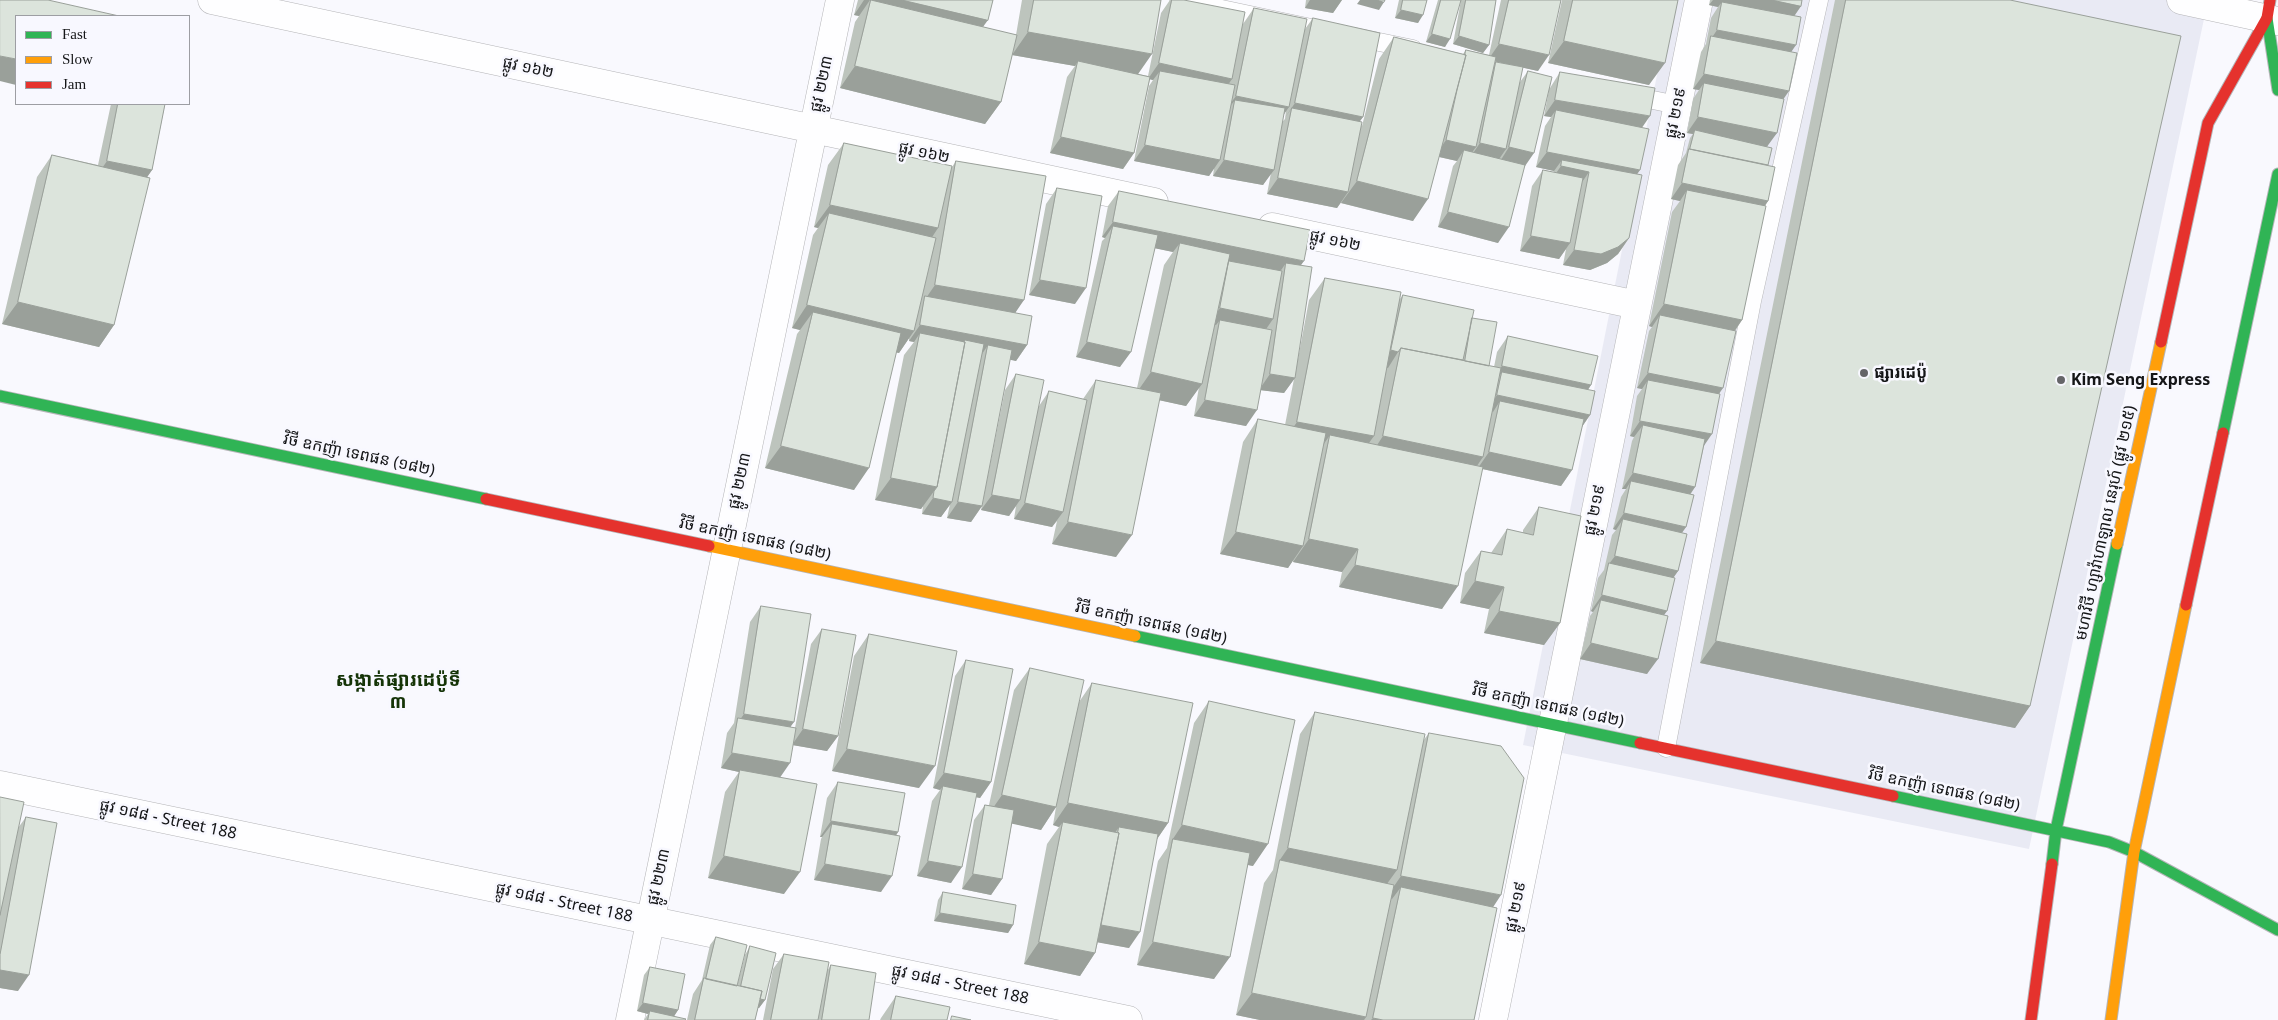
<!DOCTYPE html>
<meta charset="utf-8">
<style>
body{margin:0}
#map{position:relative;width:2278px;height:1020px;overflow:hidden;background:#f9f9fe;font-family:Georgia,serif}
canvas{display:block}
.legend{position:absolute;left:15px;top:15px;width:175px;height:90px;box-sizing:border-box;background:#f8f8ff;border:1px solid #9d9ea3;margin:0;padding:6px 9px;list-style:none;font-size:15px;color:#151618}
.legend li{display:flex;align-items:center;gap:10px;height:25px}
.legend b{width:25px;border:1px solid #9d9ea3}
</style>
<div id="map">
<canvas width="2278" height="1020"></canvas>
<ul class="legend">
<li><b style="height:6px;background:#30b455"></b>Fast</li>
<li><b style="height:6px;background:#ff9f0a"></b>Slow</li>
<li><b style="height:6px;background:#e5322d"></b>Jam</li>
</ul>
</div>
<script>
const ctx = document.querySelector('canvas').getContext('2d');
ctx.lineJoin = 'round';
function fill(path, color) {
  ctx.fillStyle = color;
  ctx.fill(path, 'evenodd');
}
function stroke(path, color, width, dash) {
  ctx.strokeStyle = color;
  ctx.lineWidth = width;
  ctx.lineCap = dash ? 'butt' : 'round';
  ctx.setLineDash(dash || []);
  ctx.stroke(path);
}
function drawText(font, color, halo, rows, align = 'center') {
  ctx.font = font + ' Georgia,"Noto Sans Khmer",serif';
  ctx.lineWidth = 5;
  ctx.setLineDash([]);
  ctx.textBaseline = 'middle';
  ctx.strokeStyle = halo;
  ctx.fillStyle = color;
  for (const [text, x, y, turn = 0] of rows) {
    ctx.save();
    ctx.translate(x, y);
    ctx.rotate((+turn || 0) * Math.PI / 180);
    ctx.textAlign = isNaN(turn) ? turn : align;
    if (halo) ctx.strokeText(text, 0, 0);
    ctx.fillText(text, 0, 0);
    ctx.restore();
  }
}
fill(new Path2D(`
 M1672 0H2208L2029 849 1523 745Z`), '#e9eaf4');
const lane = new Path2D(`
 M1179 0 1330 32
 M1355 37 1413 49
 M1629 95 1677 105
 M1666 748 1752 301 1819 0`);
const street = new Path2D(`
 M212 0 1154 202
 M2181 0 2278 21
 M1272 227 1637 305
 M0 785 1128 1020
 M630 1020 840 0
 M1493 1020 1699 0`);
const fast = new Path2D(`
 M2267 18 2278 90
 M0 396 486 499
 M2223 433 2278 174
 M1135 636 1640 743
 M1893 796 2109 842 2134 852 2278 930
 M2052 864 2056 830 2117 544`);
const slow = new Path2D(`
 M2117 544 2161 342
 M709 546 1135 636
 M2111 1020 2134 852 2186 605`);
const jam = new Path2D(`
 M2161 342 2208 123 2267 18 2270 0
 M486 499 709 546
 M2186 605 2223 433
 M1640 743 1893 796
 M2031 1020 2052 864`);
stroke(lane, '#b5b5b8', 19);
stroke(street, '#b5b5b8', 29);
stroke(fast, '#b5b5b8', 13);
stroke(slow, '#b5b5b8', 13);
stroke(jam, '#b5b5b8', 13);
stroke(lane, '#fefeff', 18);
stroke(street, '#fefeff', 28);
stroke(fast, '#30b455', 11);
stroke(slow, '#ff9f0a', 11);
stroke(jam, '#e5322d', 11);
fill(new Path2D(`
 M858 0H993L983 27 1016 35 1022 0H1161L1138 74 1148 76 1161 13 1170 0H1184L1243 24 1254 8 1305 29 1313 18 1363 117 1359 122 1362 126 1379 59 1394 37 1463 54 1466 50 1489 55 1501 0H1561L1538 71 1494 61 1493 67 1496 62 1520 82 1528 71 1550 88 1560 72 1642 128 1629 238 1618 254 1607 263 1590 270 1563 265 1566 249 1559 259 1520 251 1532 186 1543 170 1553 172 1554 171 1536 167 1545 126 1551 117 1544 116 1549 90 1524 167 1498 243 1438 227 1453 166 1457 161 1439 157 1413 221 1341 203 1342 201 1337 208 1267 194 1271 173 1263 185 1213 176 1214 168 1209 176 1134 161 1149 86 1153 80 1150 79 1134 153 1123 169 1050 153 1067 77 1075 66 1012 55 1001 102 985 124 840 88 855 22 859 16 854 15ZM1286 111 1285 119 1282 122 1284 114Z
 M1306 0H1342L1333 13 1305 8Z
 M1399 0H1427L1418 23 1395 18Z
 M1438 0H1461L1445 47 1426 42Z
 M1461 0H1496L1489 45 1483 53 1453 44Z
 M1562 0H1678L1649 85 1548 63Z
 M1710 0H1802L1801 6 1795 15 1791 52 1783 99 1767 147 1768 201 1765 206 1742 320 1735 331 1719 394 1704 446 1695 487 1690 495 1686 527 1682 533 1678 571 1673 578 1664 615 1647 674 1580 659 1590 616 1593 612 1591 611 1598 578 1604 570 1612 535 1616 530 1613 529 1621 497 1626 489H1622L1632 441 1634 437 1630 436 1637 396 1642 389 1637 388 1649 331 1652 327 1649 326 1672 212 1680 201 1671 199 1678 165 1686 153 1690 138 1693 134 1687 133 1693 99 1699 90 1693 89 1701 52 1706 44 1711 18 1718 7 1709 5Z
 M1835 0H2010L2030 706 2015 728 1700 663Z
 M111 104H165L152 170 147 177 114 325 99 347 2 324 37 177 52 155 98 165Z
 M844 143 952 167 956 161 1016 313 1027 345 1016 361 1010 359 982 506 971 522 947 518 950 504 941 517 922 514 923 506 921 509 875 500 904 355 914 342 909 341V338L899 353 896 352 854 490 765 468 797 334 800 330 792 328 813 235 818 228 814 227 828 165Z
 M1057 188 1075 304 1029 295 1046 204Z
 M1119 191 1301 265 1298 359 1309 300 1325 278 1399 300 1403 295 1472 319 1489 366 1494 367 1497 352 1508 336 1591 385 1588 390 1590 415 1582 427 1572 470 1561 486 1482 469 1442 609 1339 587 1342 572 1293 562V560L1288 568 1220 554 1243 442 1258 419 1285 425 1294 379 1284 393 1261 390 1246 426 1194 416 1199 387 1186 406 1159 400 1116 557 1052 544 1057 521 1052 527 1014 519 1016 506 1009 516 981 510 1005 390 1016 374 1039 406 1049 391 1083 399 1096 380 1137 388 1164 265 1173 252 1155 248 1120 367 1076 357 1102 241 1105 238 1102 237 1108 206Z
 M1539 507 1560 623 1544 645 1484 633 1489 609 1460 603 1465 573 1481 551 1491 553 1507 529 1523 533V530Z
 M761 606 791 727 795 728 811 644 822 629 838 736 827 751 793 745 780 777 784 894 708 878 725 792 739 772 721 768 727 733 734 723 750 622Z
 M869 634 919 788 832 771 854 656Z
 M966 660 991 782 980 798 976 797 951 883 917 876 932 801 940 790 933 788 955 676Z
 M1030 668 1079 702 1092 683 1168 823 1157 839 1129 948 1098 942 1095 953 1080 976 1024 964 1047 844 1059 827 1053 825 1056 807 1041 830 1012 823 1002 879 991 895 962 889 974 820 985 805H989L1014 690Z
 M1209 701 1253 866 1248 865 1214 979 1137 965 1158 861 1167 848 1194 723Z
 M1315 712 1423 741 1429 733 1493 907 1474 1020H1260L1236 1015 1264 883 1273 870 1300 734Z
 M838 782 898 832 896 836 881 892 814 880 821 839 822 837H820L827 798Z
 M0 797 18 828 26 817 18 991 0 988Z
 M943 892 1013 925 1008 933 934 921 938 900Z
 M716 937 737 986 745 955 750 946 765 1000 759 1008H758L755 1020H687L693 994 702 980 710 945Z
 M784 954 827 971 831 965 869 1020H763L773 969Z
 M650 967 678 1010 674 1016 685 1020H644L648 1014 637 1011 644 975Z
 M896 996 947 1020H880L881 1018Z`), '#bdc4bd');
fill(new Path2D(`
 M864 0H870L859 16 854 15Z
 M871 0H902L988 20 972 42Z
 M1310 0H1342L1333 13 1305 8Z
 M1360 0H1377L1384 2 1379 10 1357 4Z
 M1713 0H1772L1801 6 1790 22 1722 2 1718 7 1709 5Z
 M1401 10 1423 15 1418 23 1395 18Z
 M1717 30 1796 45 1785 61 1711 39Z
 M1028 32 1152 54 1136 77 1078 61 1075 66 1012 55Z
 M1432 34 1450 39 1445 47 1426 42Z
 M1459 36 1489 45 1483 53 1453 44Z
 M1564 41 1665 63 1649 85 1548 63Z
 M1499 44 1549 55 1538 71 1488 60Z
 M0 56 16 59V85L0 81Z
 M1159 63 1232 79 1221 95 1160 71 1153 80 1148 79Z
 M855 66 1001 102 985 124 840 88Z
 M1704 74 1789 91 1778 107 1704 83 1699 90 1693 89Z
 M1236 96 1289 107 1278 123 1235 100 1226 112 1225 111Z
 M1555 100 1650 116 1639 132 1556 110 1551 117 1544 116Z
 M1295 103 1363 117 1352 132 1292 108 1284 119Z
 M1698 117 1777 133 1766 148 1695 130 1693 134 1687 133Z
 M1061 137 1134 153 1123 169 1050 153Z
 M1446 140 1476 147 1465 162 1464 150 1457 161 1435 156Z
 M1480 143 1506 149 1495 165 1469 159Z
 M1145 145 1220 160 1209 176 1134 161Z
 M1509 147 1534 153 1523 169 1499 163Z
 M1547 152 1640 170 1629 186 1589 172 1578 188 1550 182 1561 166 1562 160 1554 171 1536 167Z
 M1224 160 1274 170 1263 185 1213 176Z
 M107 161 152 170 141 186 96 177Z
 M1278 178 1348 192 1337 208 1267 194Z
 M1357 181 1428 199 1413 221 1341 203Z
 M1682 183 1768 201 1757 217 1687 190 1680 201 1671 199Z
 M830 205 938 228 923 251 829 213 818 228 814 227Z
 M1448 212 1509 227 1498 243 1438 227Z
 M1113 222 1304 261 1293 276 1286 263 1279 273 1229 263 1180 243 1173 252 1110 239 1113 226 1105 238 1102 237Z
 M1531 236 1570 243 1559 259 1520 251Z
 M1629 238 1618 254 1607 263 1590 270 1563 265 1574 250Z
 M1040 280 1086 288 1075 304 1029 295Z
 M935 285 1024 300 1009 322 924 301Z
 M18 302 114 325 99 347 2 324Z
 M1664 304 1742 320 1727 342 1660 315 1652 327 1649 326Z
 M807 305 914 331 899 353 808 332 813 312 800 330 792 328Z
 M1220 308 1273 319 1262 335 1220 320 1216 325 1209 324Z
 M920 325 1027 345 1016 361 987 355 988 345 982 354 963 351 965 340 958 350 920 333 914 342 909 341Z
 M1087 342 1131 352 1120 367 1076 357Z
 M1391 350 1398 352 1388 368 1380 366Z
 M1502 366 1591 385 1580 401 1502 372 1495 382 1491 381Z
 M1151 372 1202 384 1186 406 1135 395Z
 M1648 373 1723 388 1712 404 1648 380 1642 389 1637 388Z
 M1270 374 1295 378 1284 393 1259 390Z
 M1497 395 1590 415 1579 431 1500 401 1493 412 1486 411Z
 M1205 400 1257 410 1246 426 1194 416Z
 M1640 421 1712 434 1701 450 1643 425 1634 437 1630 436Z
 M1297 422 1374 436 1358 458 1330 435 1319 451 1282 444Z
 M1383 436 1483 457 1468 479 1368 459Z
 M781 446 869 468 854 490 765 468Z
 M1489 452 1572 470 1561 486 1478 468Z
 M1633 473 1695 487 1684 503 1631 481 1626 489H1622Z
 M891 478 937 487 921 509 875 500Z
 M992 495 1020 500 1009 516 981 510Z
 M933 498 952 502 941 517 922 514Z
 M958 502 982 506 971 522 947 518Z
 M1025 503 1063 512 1052 527 1014 519Z
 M1624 513 1686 527 1675 542 1623 519 1616 530 1613 529Z
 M1068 522 1132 535 1116 557 1052 544Z
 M1236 532 1303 546 1288 568 1220 554Z
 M1309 539 1358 549 1342 572 1293 562Z
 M1615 556 1678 571 1667 587 1609 564Z
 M1355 565 1458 586 1442 609 1339 587Z
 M1475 581 1504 587 1489 609 1460 603Z
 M1602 595 1667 611 1656 626 1601 600 1593 612 1591 611Z
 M1499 611 1560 623 1544 645 1484 633Z
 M1716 641 2030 706 2015 728 1700 663Z
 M1591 643 1658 659 1647 674 1580 659Z
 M744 714 794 722 783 737 737 724Z
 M803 729 838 736 827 751 792 745Z
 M847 749 935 766 919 788 832 771Z
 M732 753 790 763 779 779 740 770 739 772 721 768Z
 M944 773 991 782 980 798 942 790 943 786 940 790 933 788Z
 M1002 795 1056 807 1041 830 986 818Z
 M1068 803 1168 823 1153 845 1119 827 1112 837 1063 822 1059 827 1053 825Z
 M831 821 898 832 887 848 832 824 822 837H820Z
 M1182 825 1268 844 1253 866 1171 849 1173 839 1167 848Z
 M1288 848 1397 870 1381 892 1280 860 1273 870Z
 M724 856 800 872 784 894 708 878Z
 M928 861 962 867 951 883 917 876Z
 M825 864 892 876 881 892 814 880Z
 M973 874 1002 879 991 895 962 889Z
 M1401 876 1501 895 1486 918 1401 887 1392 899 1386 898Z
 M940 913 1013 925 1008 933 934 921Z
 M1101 925 1140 932 1129 948 1090 941Z
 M1039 942 1095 953 1080 976 1024 964Z
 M1153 942 1230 957 1214 979 1137 965Z
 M0 970 29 975 18 991 0 988Z
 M1252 993 1366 1017 1364 1020H1260L1236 1015Z
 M740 994 765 1000 759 1008 734 1002Z
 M643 1003 678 1010 673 1018 650 1011 648 1014 637 1011Z
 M1373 1018 1383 1020H1371Z`), '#9aa09a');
const building = new Path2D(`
 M0 0H48L119 16H16V59L0 56Z
 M871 0 1017 35 1001 102 855 66Z
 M902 0H993L988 20Z
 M1034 0H1161L1152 54 1028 32Z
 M1172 0H1184L1245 12 1232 79 1159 63Z
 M1377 0H1385L1384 2Z
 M1403 0H1427L1423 15 1401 10Z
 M1441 0H1461L1450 39 1432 34Z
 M1466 0H1496L1489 45 1459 36Z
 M1509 0H1561L1549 55 1499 44Z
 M1573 0H1678L1665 63 1564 41Z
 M1772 0H1802L1801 6Z
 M1846 0H2010L2181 36 2030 706 1716 641Z
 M1722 2 1801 17 1796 45 1717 30Z
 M1254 8 1307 19 1289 107 1236 96Z
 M1313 18 1380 33 1363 117 1295 103Z
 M1711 36 1797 53 1789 91 1704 74Z
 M1394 37 1466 55 1428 199 1357 181Z
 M1466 50 1496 57 1476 147 1446 140 1457 90 1466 55H1465Z
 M1078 61 1150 77 1134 153 1061 137Z
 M1496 62 1523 67 1506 149 1480 143Z
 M1160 71 1235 85 1220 160 1145 145Z
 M1528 71 1552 77 1534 153 1509 147Z
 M1560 72 1655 88 1650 116 1555 100Z
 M1704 83 1784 99 1777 133 1698 117Z
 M1235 100 1285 108 1274 170 1224 160Z
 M118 104H165L152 170 107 161Z
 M1292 108 1362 122 1348 192 1278 178Z
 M1556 110 1649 129 1640 170 1547 152Z
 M1695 130 1772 148 1768 165 1690 149Z
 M844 143 952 166 938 228 830 205Z
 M1689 149 1775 167 1768 201 1682 183Z
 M1464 150 1525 165 1509 227 1448 212Z
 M52 155 150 178 114 325 18 302Z
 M1562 160 1642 175 1629 238 1618 247 1601 254 1574 250 1589 172 1561 166Z
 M956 161 1046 176 1024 300 935 285Z
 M1543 170 1583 178 1570 243 1531 236Z
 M1057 188 1102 196 1086 288 1040 280Z
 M1687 190 1766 206 1742 320 1664 304Z
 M1119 191 1310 230 1304 261 1113 222Z
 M829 213 936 238 914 331 807 305Z
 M1113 226 1158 235 1131 352 1087 342Z
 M1180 243 1230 254 1202 384 1151 372Z
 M1229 261 1282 271 1273 319 1220 308Z
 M1286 263 1312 267 1295 378 1270 374Z
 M1325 278 1401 292 1374 436 1297 422Z
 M1403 295 1474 310 1463 360 1401 348 1398 352 1391 350Z
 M925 296 1032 316 1027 345 920 325Z
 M813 312 901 333 869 468 781 446Z
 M1660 315 1736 331 1723 388 1648 373Z
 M1472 318 1497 322 1489 366 1465 361Z
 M1220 320 1272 330 1257 410 1205 400Z
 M920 333 965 342 937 487 891 478Z
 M1508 336 1598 356 1591 385 1502 366Z
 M965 340 984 344 952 502 933 498 934 491 937 487 965 342H964Z
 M988 345 1012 350 982 506 958 502Z
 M1401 348 1501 368 1483 457 1383 436Z
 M1502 372 1595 391 1590 415 1497 395Z
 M1016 374 1044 380 1020 500 992 495Z
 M1096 380 1161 393 1132 535 1068 522Z
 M1648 380 1720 394 1712 434 1640 421Z
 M1049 391 1087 400 1063 512 1025 503Z
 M1500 401 1584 419 1572 470 1489 452Z
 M1258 419 1326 433 1303 546 1236 532Z
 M1643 425 1705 439 1695 487 1633 473Z
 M1330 435 1483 467 1458 586 1355 565 1358 549 1309 539Z
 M1631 481 1694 495 1686 527 1624 513Z
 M1539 507 1581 516 1560 623 1499 611 1504 587 1475 581 1481 551 1502 555 1507 529 1533 535Z
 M1623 519 1687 534 1678 571 1615 556Z
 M1609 563 1675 578 1667 611 1602 595Z
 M1601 600 1668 616 1658 659 1591 643Z
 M761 606 811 614 794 722 744 714Z
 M822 629 856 635 838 736 803 729Z
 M869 634 957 651 935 766 847 749Z
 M966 660 1013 669 991 782 944 773Z
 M1030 668 1084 680 1056 807 1002 795Z
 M1092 683 1193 703 1168 823 1068 803Z
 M1209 701 1295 720 1268 844 1182 825Z
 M1315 712 1425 734 1397 870 1288 848Z
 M738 718 796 728 790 763 732 753Z
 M1429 733 1501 746 1524 778 1501 895 1401 876Z
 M740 770 817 784 800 872 724 856Z
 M838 782 905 793 898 832 831 821Z
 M943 786 977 793 962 867 928 861Z
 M0 797 24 802 0 915Z
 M985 805 1014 810 1002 879 973 874Z
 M26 817 57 823 29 975 0 970V955Z
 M1063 822 1119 833 1095 953 1039 942Z
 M832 824 900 836 892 876 825 864Z
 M1119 827 1158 834 1140 932 1101 925 1119 833 1118 832Z
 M1173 839 1250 853 1230 957 1153 942Z
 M1280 860 1394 885 1366 1017 1252 993Z
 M1401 887 1497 908 1474 1020H1383L1373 1018Z
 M943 892 1016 905 1013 925 940 913Z
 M716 937 747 945 737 986 706 979Z
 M750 946 776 953 765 1000 760 999 762 991 741 986Z
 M784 954 829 962 818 1020H771Z
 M831 965 876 973 869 1020H822Z
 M650 967 685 974 678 1010 643 1003Z
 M704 978 762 991 755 1020H695Z
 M896 996 950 1007 947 1020H891Z
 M650 1011 686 1019 685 1020H648Z
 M952 1016 971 1020H951Z`);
fill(building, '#dce4dc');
stroke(building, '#9aa09a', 1);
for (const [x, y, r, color] of [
 [1864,373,5,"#656568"],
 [2061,380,5,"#656568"]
]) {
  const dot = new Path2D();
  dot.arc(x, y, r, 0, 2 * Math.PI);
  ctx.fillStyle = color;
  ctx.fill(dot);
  stroke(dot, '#f8f8ff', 2);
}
drawText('16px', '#151618', '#f8f8ff', [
 ["ផ្លូវ ១៦២",528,68,12],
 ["ផ្លូវ ២២៣",822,84,-78],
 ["ផ្លូវ ២១៩",1676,113,-79],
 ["ផ្លូវ ១៦២",924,153,12],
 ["ផ្លូវ ១៦២",1335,241,12],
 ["វិថី ឧកញ៉ា ទេពផន (១៨២)",359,455,12],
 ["ផ្លូវ ២២៣",740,481,-78],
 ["ផ្លូវ ២១៩",1595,510,-79],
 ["មហាវិថី ហ្សាវ៉ាហាឡាល នេរុហ៍ (ផ្លូវ ២១៥)",2106,523,-78],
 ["វិថី ឧកញ៉ា ទេពផន (១៨២)",755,539,12],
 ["វិថី ឧកញ៉ា ទេពផន (១៨២)",1151,623,12],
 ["វិថី ឧកញ៉ា ទេពផន (១៨២)",1548,706,12],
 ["វិថី ឧកញ៉ា ទេពផន (១៨២)",1944,790,12],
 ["ផ្លូវ ១៨៨ - Street 188",168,820,12],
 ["ផ្លូវ ២២៣",659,877,-78],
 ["ផ្លូវ ១៨៨ - Street 188",564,903,12],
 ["ផ្លូវ ២១៩",1516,907,-79],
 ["ផ្លូវ ១៨៨ - Street 188",960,985,12]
]);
drawText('bold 16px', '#151618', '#f8f8ff', [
 ["ផ្សារដេប៉ូ",1874,373],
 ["Kim Seng Express",2071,380]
], 'left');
drawText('bold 19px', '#153407', '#f8f8ff', [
 ["សង្កាត់ផ្សារដេប៉ូទី",398,681],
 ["៣",398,703]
]);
</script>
